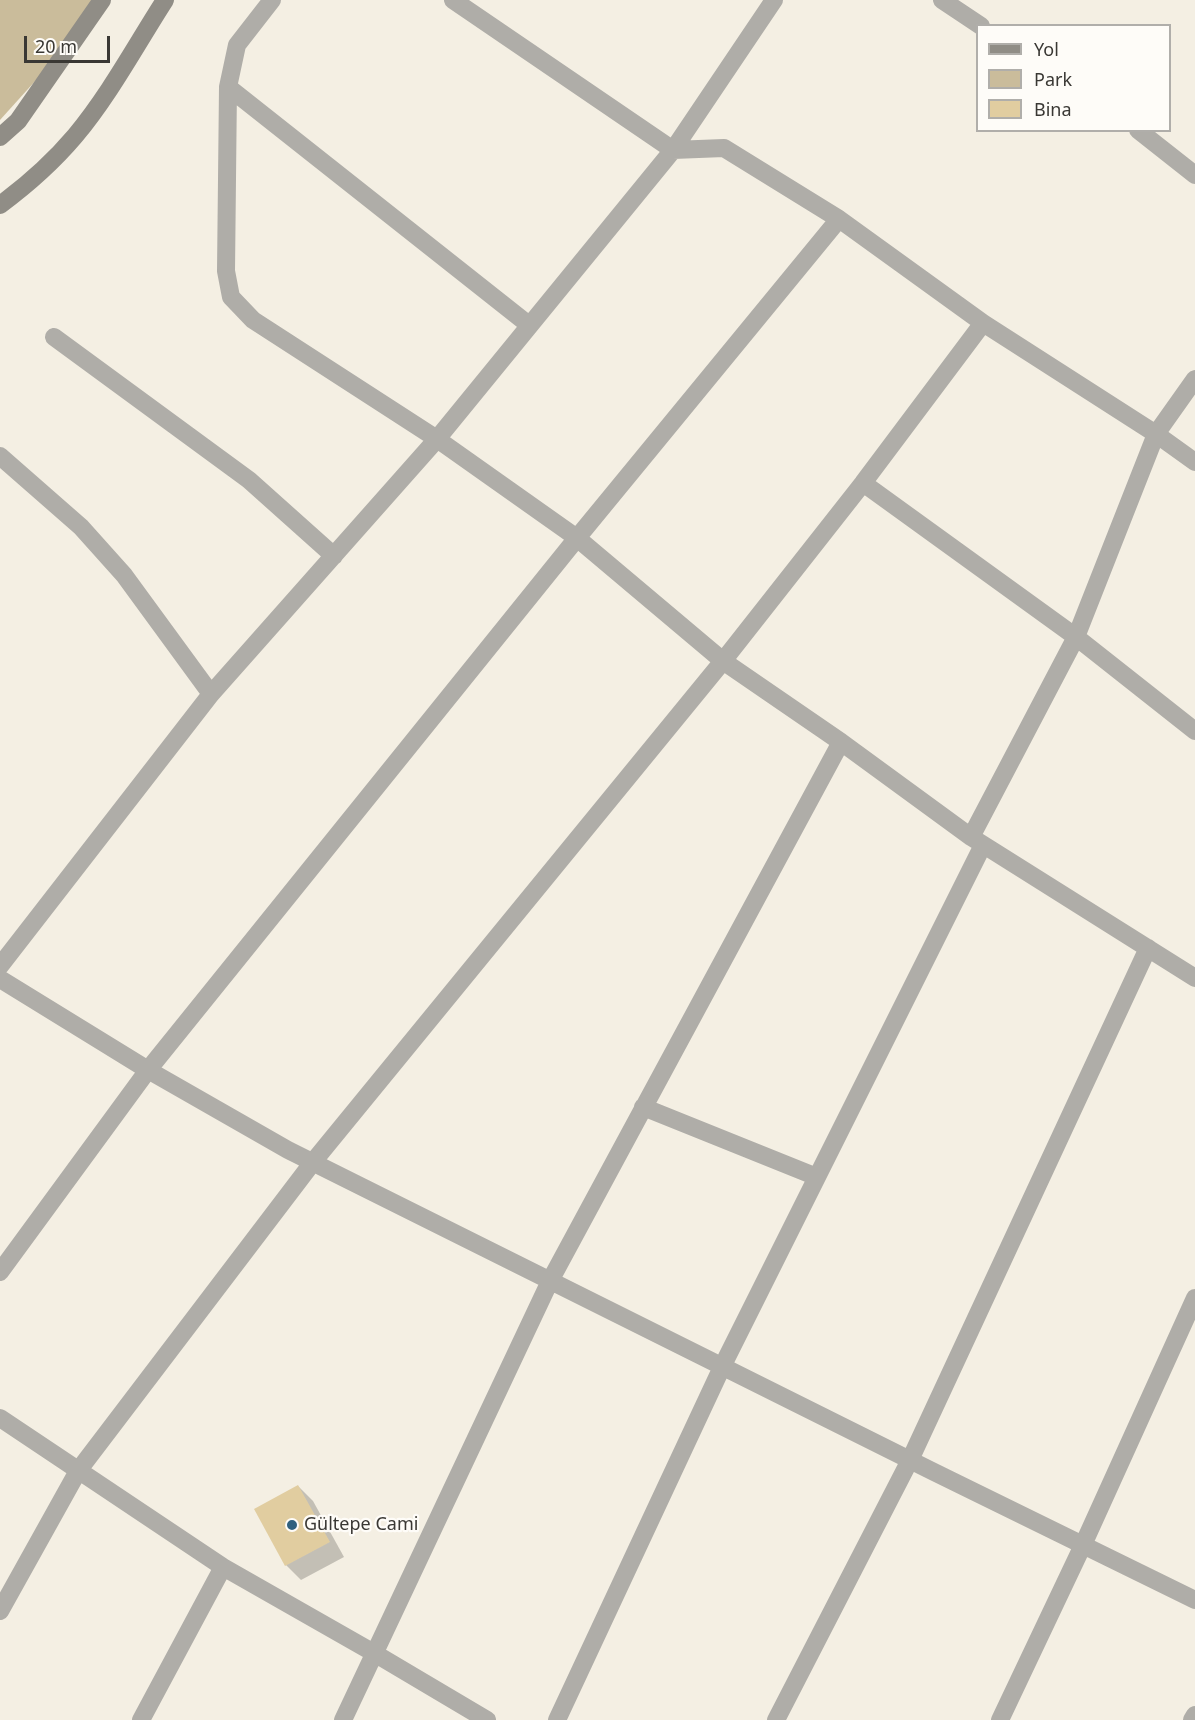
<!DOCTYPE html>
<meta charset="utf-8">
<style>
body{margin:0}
#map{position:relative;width:1195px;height:1720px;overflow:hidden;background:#f4efe3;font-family:"Noto Sans",sans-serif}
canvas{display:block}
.legend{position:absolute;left:976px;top:24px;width:195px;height:108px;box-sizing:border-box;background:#fefcf8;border:2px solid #b0aeaa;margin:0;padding:8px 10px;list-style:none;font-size:18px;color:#3a3834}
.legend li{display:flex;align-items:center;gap:12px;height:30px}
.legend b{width:30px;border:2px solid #b0aeaa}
.scale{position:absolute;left:24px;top:36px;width:86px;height:27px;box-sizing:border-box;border:3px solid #3a3834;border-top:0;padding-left:8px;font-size:18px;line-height:21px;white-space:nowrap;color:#3a3834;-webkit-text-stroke:4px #fefcf8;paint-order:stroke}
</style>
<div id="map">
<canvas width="1195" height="1720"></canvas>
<ul class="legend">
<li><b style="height:8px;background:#908d86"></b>Yol</li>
<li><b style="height:16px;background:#cabc9b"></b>Park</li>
<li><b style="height:16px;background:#e1cda0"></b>Bina</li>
</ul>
<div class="scale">20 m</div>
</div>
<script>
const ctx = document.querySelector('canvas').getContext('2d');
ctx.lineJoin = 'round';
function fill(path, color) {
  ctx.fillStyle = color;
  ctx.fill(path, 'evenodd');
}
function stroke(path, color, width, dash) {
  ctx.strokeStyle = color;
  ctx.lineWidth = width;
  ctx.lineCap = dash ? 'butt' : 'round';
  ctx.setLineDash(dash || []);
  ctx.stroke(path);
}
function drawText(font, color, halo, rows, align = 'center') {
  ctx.font = font + ' "Noto Sans",sans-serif';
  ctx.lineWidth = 4.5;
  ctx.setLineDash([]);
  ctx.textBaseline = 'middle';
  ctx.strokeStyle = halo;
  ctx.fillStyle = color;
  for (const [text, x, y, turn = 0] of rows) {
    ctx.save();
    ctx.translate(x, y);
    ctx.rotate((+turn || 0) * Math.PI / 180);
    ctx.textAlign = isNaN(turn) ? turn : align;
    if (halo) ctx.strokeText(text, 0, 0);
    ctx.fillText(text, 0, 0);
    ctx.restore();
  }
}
fill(new Path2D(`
 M0 0H102L83 28 0 120Z`), '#cabc9b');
fill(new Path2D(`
 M298 1486 313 1501 344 1557 301 1580 286 1565Z`), '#0003');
fill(new Path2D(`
 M298 1485 330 1542 285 1566 254 1509Z`), '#e1cda0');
stroke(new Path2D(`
 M272 0 237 45 228 87 226 271 231 297 253 320 437 439 577 538 723 661 841 742 971 837 1195 978
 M453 0 673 150 724 148 839 219 983 323 1156 434 1195 462
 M942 0 981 26
 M228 87 529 325
 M1138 130 1195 175
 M54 337 249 480 334 556
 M0 456 81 527 124 575 211 694
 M863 483 1076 637 1195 731
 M971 837 1076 637 1156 434 1195 379
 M0 966 211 694 437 439 673 150 774 0
 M0 979 148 1070 288 1150 934 1472 1195 1600
 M643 1107 817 1177
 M0 1272 148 1070 577 538 839 219
 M0 1418 223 1567 374 1653 487 1720
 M0 1611 78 1471 313 1162 723 661 863 483 983 323
 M141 1720 223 1567
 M343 1720 550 1281 841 742
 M557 1720 722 1367 983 845
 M776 1720 910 1460 1148 948
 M1000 1720 1083 1545 1195 1298
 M1192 1720 1195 1715`), '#afada8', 18);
stroke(new Path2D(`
 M0 137 18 121 102 0
 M0 205C27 185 53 162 75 136 110 94 136 45 165 0`), '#908d86', 18);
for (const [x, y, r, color] of [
 [292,1525,6,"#30617f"]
]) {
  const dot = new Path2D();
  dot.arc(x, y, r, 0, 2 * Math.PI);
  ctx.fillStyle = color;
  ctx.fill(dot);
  stroke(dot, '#fefcf8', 2);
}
drawText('18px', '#3a3834', '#fefcf8', [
 ["Gültepe Cami",304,1525]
], 'left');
</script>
